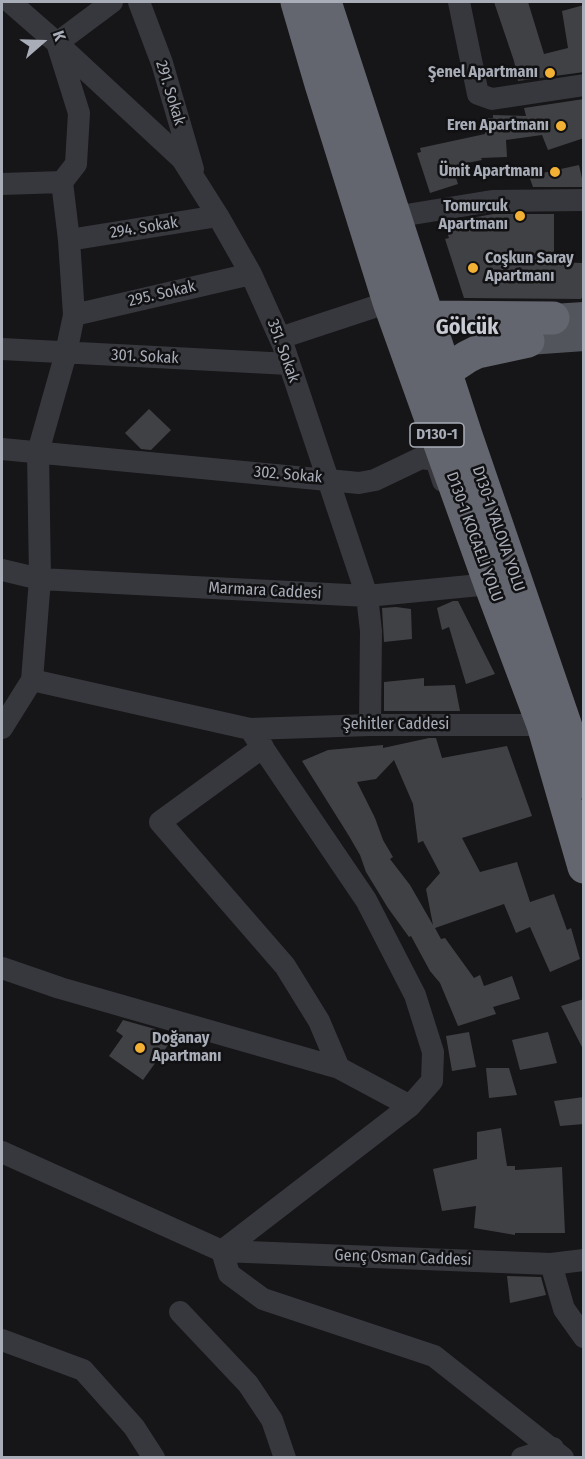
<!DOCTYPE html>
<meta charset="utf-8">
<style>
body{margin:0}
#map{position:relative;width:585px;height:1459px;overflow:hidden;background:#161618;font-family:"Fira Sans Condensed",sans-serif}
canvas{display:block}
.frame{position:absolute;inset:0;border:3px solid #a8adb8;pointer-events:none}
.north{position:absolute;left:12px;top:12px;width:60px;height:60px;-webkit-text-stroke:4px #111113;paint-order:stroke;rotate:70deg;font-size:16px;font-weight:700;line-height:24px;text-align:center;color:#a8adb8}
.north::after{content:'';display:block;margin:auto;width:21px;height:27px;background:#a8adb8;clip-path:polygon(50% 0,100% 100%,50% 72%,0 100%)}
</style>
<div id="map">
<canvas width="585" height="1459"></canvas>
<div class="frame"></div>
<div class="north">K</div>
</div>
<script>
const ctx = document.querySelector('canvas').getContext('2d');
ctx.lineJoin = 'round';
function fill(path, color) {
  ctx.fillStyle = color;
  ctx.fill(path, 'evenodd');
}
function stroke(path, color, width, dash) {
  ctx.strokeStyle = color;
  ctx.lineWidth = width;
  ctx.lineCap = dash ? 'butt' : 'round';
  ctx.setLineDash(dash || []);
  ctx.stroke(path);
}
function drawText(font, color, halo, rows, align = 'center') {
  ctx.font = font + ' "Fira Sans Condensed",sans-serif';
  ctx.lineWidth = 5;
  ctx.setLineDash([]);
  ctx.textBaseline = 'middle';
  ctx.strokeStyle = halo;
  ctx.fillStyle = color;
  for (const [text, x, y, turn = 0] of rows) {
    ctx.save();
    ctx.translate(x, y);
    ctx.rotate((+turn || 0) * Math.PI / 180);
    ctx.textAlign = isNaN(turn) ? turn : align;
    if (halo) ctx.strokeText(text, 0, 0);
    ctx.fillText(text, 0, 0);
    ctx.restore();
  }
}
fill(new Path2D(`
 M494 2H528L544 54 568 48 562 11 584 5V72L518 81 514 61Z
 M584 99V138L548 150 542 135 506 140 507 157 481 158 482 160 452 166 458 184 430 193 417 153 421 152 420 148 485 134V118H493V115L526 116 524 108Z
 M579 165 584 187H533L529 176Z
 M493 214H554V262L582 263 583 296 581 299 464 298 445 239 449 238 444 223Z
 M149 409 171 430 151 450 141 449 125 433Z
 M453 601H458L495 674 466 684 449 627 442 630 437 608Z
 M396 607 411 609 412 639 384 642 382 608Z
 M424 678V686L455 685 460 711H384V682Z
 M429 738H436L442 758 507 746 532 816 462 838 480 872 517 862 530 902 554 894 567 930 571 928 580 959 550 972 530 927 516 933 504 904 435 928 441 939 445 938 474 978 480 975 484 986 512 976 520 999 493 1007 496 1014 458 1026 440 983 430 971 411 936 409 937 388 908 366 872 360 855 349 836 302 761 328 750 383 745V748ZM394 760 413 804 418 843 423 841 440 873 426 889 433 925 410 885 390 859 393 857 383 840 375 818 357 782 376 779Z
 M584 999V1051L561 1006Z
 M123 1020 155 1029 171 1041 143 1080 109 1056 123 1036 116 1031Z
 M469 1032 476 1067 452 1071 446 1036Z
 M548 1032 557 1063 520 1070 512 1040Z
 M486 1068H509L517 1095 489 1098Z
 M584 1097V1124L560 1126 554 1101Z
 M501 1128 507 1166H515V1170L562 1167 565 1233H515V1235L474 1228 476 1206 442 1211 433 1169 477 1159V1132Z
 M507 1276 541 1277 546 1295 510 1303Z`), '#404145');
stroke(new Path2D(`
 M112 2 57 43 182 159 218 216 251 274 283 345 367 596 371 631 370 725
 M139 2 162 63 193 169
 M459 2 478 94 492 99 584 85
 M2 184 62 182 76 164 79 113 57 43 10 2
 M394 217 492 201 584 200
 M69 240 218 216
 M74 315 251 274
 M280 338 389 302
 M2 349 289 364
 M2 449 359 483 375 480 421 458 436 460 443 481
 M2 570 40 579 367 596 490 584
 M32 680 40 579 38 452 66 353 74 315 69 240 62 182
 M2 728 32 680 250 729 366 900 415 995 433 1052 432 1081 410 1106 222 1251
 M250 729 370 725H543
 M263 747 160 822 285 966 319 1021 339 1068
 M2 968 60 988 339 1068 410 1106
 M2 1152 222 1251 551 1264 584 1260
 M222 1251 229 1274 263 1299 434 1356 563 1458
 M551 1264 564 1309 584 1337
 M180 1312 248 1384 272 1420 285 1458
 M2 1340 83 1370 134 1427 154 1458
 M522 1458 553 1448`), '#37383d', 22);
stroke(new Path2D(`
 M553 318 584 316
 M528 341 584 337`), '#53555c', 28);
stroke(new Path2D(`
 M297 2 321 84 389 302 490 584 543 725 584 867
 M325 2 466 435 573 747 584 782
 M408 323 428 317 553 318
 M446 371 467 357 477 352 528 341`), '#63666e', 33);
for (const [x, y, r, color] of [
 [550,73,6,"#f2b134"],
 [561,126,6,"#f2b134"],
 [555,172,6,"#f2b134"],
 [520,216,6,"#f2b134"],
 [473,268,6,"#f2b134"],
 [140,1048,6,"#f2b134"]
]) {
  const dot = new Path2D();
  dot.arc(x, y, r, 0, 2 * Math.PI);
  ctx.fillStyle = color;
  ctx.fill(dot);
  stroke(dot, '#111113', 2);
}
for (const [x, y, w] of [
 [437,435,54]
]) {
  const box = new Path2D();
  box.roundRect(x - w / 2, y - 12, w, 24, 4.5);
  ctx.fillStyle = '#111113';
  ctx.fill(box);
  stroke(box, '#a8adb8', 1.5);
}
drawText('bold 15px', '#a8adb8', null, [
 ["D130-1",437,435]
]);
drawText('bold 16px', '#a8adb8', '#111113', [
 ["Şenel Apartmanı",538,73],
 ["Eren Apartmanı",549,126],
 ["Ümit Apartmanı",543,172],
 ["Tomurcuk",508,207],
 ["Apartmanı",508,225],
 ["Coşkun Saray",485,259,"left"],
 ["Apartmanı",485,277,"left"],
 ["Doğanay",152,1039,"left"],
 ["Apartmanı",152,1057,"left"]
], 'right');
drawText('16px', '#a8adb8', '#111113', [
 ["291. Sokak",170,93,73],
 ["294. Sokak",144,228,-9],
 ["295. Sokak",162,294,-13],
 ["351. Sokak",283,351,70],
 ["301. Sokak",145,357,3],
 ["302. Sokak",288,475,5],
 ["D130-1 YALOVA YOLU",498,529,71],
 ["D130-1 KOCAELİ YOLU",474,537,70],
 ["Marmara Caddesi",265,591,3],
 ["Şehitler Caddesi",396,725],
 ["Genç Osman Caddesi",403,1258,2]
]);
drawText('bold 22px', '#c9ccd4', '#111113', [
 ["Gölcük",467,328]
]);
</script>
